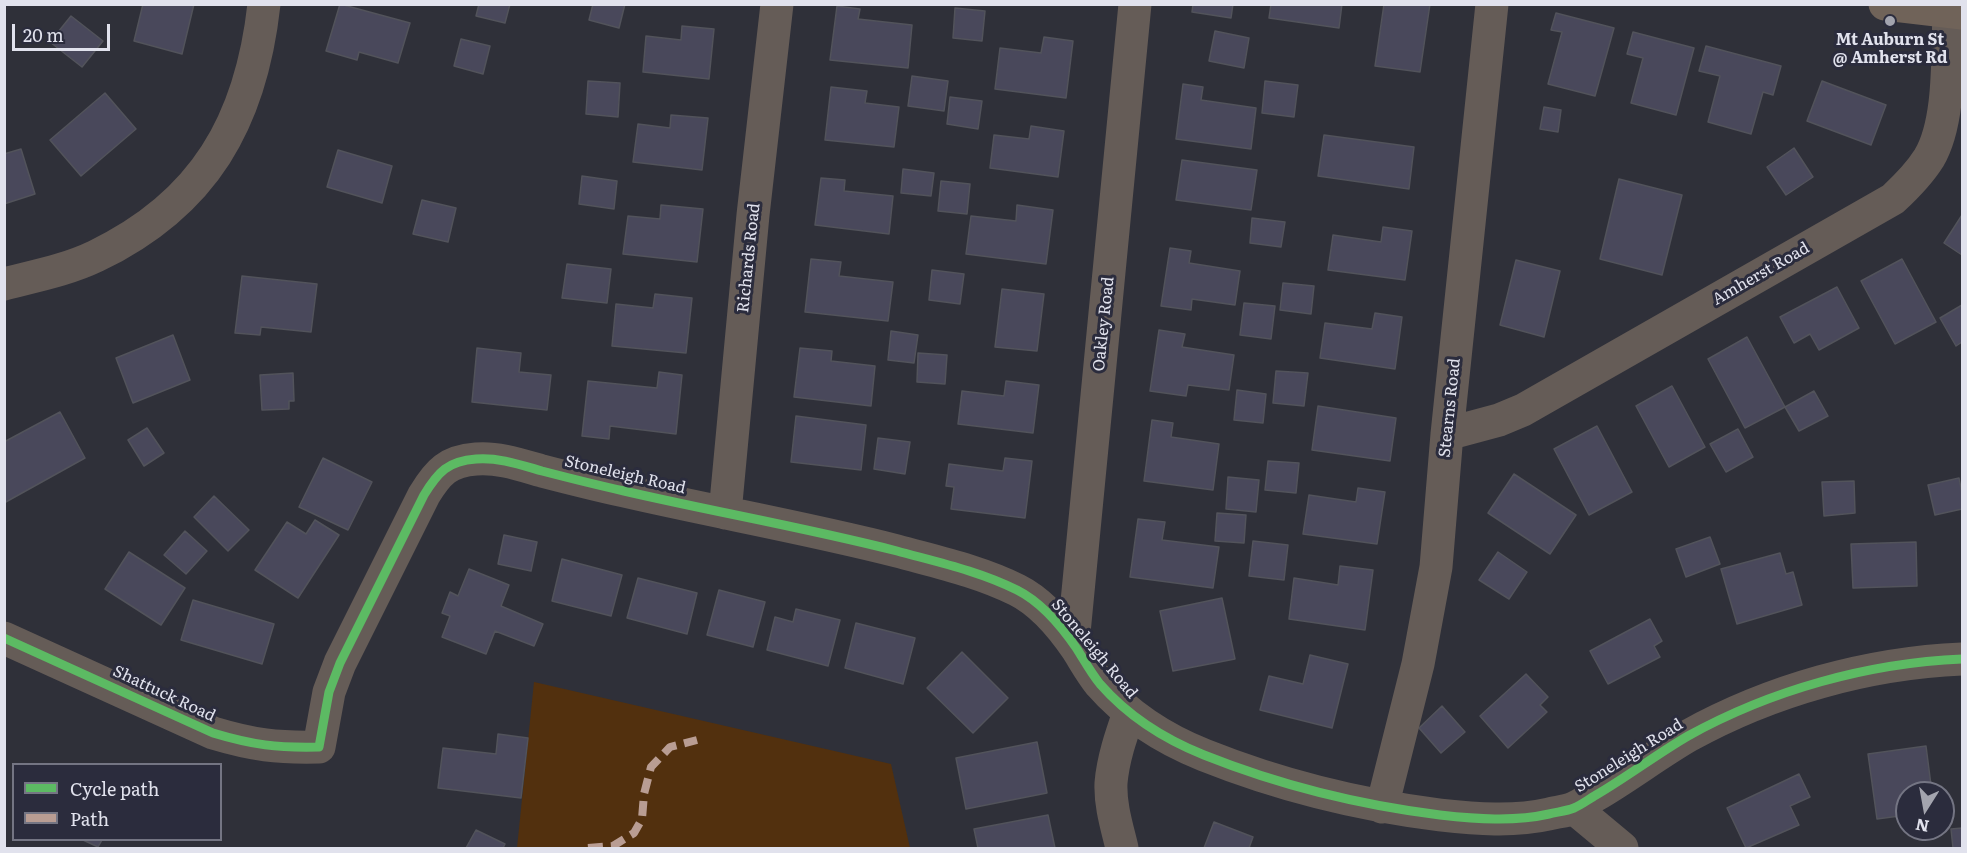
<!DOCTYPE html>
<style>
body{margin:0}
#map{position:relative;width:1967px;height:853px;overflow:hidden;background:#2f3039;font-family:Literata,serif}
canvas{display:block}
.frame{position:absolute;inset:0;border:6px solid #e1e2ed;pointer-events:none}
.legend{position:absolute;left:12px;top:763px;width:210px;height:78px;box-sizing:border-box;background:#2b2c3d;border:2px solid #747583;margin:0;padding:8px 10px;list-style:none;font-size:18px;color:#e1e2ed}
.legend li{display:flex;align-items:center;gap:12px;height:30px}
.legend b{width:30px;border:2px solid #747583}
.north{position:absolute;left:1895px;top:781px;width:60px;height:60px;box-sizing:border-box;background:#2b2c3d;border:2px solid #747583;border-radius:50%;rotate:191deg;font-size:16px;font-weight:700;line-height:24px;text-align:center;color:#e1e2ed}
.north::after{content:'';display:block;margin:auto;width:21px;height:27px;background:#a3a4ae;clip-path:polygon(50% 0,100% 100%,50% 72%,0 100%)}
.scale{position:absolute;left:12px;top:24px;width:98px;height:27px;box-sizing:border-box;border:3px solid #e1e2ed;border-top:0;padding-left:8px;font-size:18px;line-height:21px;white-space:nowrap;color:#e1e2ed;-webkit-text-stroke:4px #2b2c3d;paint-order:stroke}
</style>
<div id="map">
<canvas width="1967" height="853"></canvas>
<div class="frame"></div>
<ul class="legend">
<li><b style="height:8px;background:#5cba63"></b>Cycle path</li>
<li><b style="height:8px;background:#b99d93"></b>Path</li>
</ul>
<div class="north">N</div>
<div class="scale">20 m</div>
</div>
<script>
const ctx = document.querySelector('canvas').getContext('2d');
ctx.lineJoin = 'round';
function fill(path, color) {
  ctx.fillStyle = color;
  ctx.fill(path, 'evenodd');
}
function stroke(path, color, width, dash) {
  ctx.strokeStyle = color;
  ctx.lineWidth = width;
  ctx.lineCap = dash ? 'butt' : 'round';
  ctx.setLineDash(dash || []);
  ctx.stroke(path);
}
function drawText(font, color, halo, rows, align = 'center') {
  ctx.font = font + ' Literata,serif';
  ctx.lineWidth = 6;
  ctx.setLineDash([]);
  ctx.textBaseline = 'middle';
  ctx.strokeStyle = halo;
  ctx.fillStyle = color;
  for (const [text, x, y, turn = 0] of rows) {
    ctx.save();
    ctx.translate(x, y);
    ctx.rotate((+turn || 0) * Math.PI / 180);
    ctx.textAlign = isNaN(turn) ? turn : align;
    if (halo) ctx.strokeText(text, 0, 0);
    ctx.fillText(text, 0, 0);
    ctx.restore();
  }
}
fill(new Path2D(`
 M534 682 891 764 910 848H517Z`), '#52300e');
const building = new Path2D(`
 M143 4H194L182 54 134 41Z
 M340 4 410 23 398 63 359 52 357 60 326 51Z
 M479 4H510L505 23 476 16Z
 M593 4H625L619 28 589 20Z
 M1193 4H1233L1231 18 1192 12Z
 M1271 4H1342L1339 28 1269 18Z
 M1384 4H1430L1420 72 1375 66Z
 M837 6 860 9 858 19 912 25 908 68 830 60Z
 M955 8 985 11 982 41 953 38Z
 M1556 13 1614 28 1595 96 1548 84 1562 32 1551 30Z
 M71 16 103 41 82 67 50 42Z
 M682 26 714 29 709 79 643 72 646 36 681 40Z
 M1215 31 1249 38 1244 68 1209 61Z
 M1633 32 1694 48 1676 115 1631 103 1643 58 1627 54Z
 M1044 37 1073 41 1066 98 995 89 1000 48 1041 53Z
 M461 39 490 46 483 74 454 66Z
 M1706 46 1781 66 1773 95 1763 92 1751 134 1708 122 1720 76 1699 71Z
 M912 76 948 81 944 111 908 106Z
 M588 81 620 83 618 117 586 114Z
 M1265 81 1298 85 1294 117 1262 113Z
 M1822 81 1886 105 1871 145 1807 121Z
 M1183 84 1203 87 1201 100 1256 108 1251 149 1176 139Z
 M831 87 867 91 865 103 899 107 894 147 825 140Z
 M105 93 136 129 81 176 50 140Z
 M950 97 982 101 978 129 947 124Z
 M1544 107 1561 110 1558 132 1540 129Z
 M671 115 708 118 702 170 633 162 638 124 670 128Z
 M1031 126 1064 131 1058 177 990 168 994 135 1029 139Z
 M1324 135 1414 147 1409 189 1318 176Z
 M1794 148 1813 177 1786 195 1767 167Z
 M21 149 35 194 4 204V154Z
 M338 150 392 166 382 203 327 187Z
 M1182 160 1257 170 1251 210 1176 200Z
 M903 169 934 173 931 196 901 193Z
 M582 176 617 181 614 209 579 204Z
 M821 178 845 180 844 191 893 196 889 234 815 225Z
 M1619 179 1682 195 1662 275 1600 259Z
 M941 181 970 184 967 214 938 211Z
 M422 200 456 208 448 242 413 234Z
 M661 205 703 209 697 262 623 254 628 216 660 219Z
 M1017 205 1053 210 1046 264 966 254 971 216 1016 221Z
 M1962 215V255L1944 243Z
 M1252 218 1285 222 1281 247 1250 243Z
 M1383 227 1412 231 1405 280 1328 270 1333 235 1381 242Z
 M1170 248 1191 251 1189 263 1240 271 1235 305 1192 299 1191 310 1161 306Z
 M811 259 841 262 839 276 893 282 888 321 805 312Z
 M1902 259 1936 322 1895 344 1861 281Z
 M1516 260 1560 271 1544 337 1500 325Z
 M567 264 611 269 607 303 562 298Z
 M932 270 964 274 960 304 929 300Z
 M242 276 317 284 311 332 261 327 260 335 235 333Z
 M1283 283 1314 286 1311 314 1280 310Z
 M1837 287 1859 328 1819 350 1810 334 1794 343 1780 317Z
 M1002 289 1044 294 1037 351 995 347Z
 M655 294 692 298 686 353 612 346 616 304 653 308Z
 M1244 303 1275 306 1271 339 1240 335Z
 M1962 305V342L1956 346 1940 318Z
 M1375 313 1402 317 1395 369 1320 358 1325 323 1372 329Z
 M1159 330 1185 334 1182 347 1234 355 1229 390 1188 385 1186 396 1150 391Z
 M891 331 918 335 914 363 888 360Z
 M173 335 190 380 133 403 116 358Z
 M1747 337 1785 407 1745 428 1708 359Z
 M477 348 521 353 519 372 551 375 547 410 472 402Z
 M800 348 832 351 831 361 875 366 871 406 794 397Z
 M918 353 947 355 945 384 917 382Z
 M1276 371 1308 373 1304 406 1273 403Z
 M659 372 682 375 676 434 610 426 609 439 582 436 588 381 657 388Z
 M293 373 294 401H289V409L262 410 260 375Z
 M1006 381 1039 385 1033 433 958 424 962 391 1004 396Z
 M1672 386 1705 447 1669 467 1636 406Z
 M1237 390 1266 394 1263 423 1234 420Z
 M1814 391 1828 416 1799 431 1785 407Z
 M1318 406 1396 418 1390 461 1312 450Z
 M60 412 85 458 4 503V442Z
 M796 416 866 425 861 470 791 462Z
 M1152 420 1173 423 1171 437 1219 444 1213 490 1144 481Z
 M1597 426 1632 492 1589 515 1554 449Z
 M147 428 164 453 144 466 128 440Z
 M1738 429 1753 457 1726 472 1710 444Z
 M878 438 910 442 905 474 874 469Z
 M323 458 372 482 348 530 299 507Z
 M1005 458 1032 461 1025 518 951 509 954 487 946 486 949 464 1003 471Z
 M1268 461 1299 463 1296 493 1265 490Z
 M1514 474 1576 515 1550 554 1488 513Z
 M1228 477 1259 480 1256 512 1226 509Z
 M1959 478 1962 493V509L1935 515 1928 485Z
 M1854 481 1855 513 1824 516 1822 482Z
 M1358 488 1385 492 1377 544 1303 534 1309 495 1356 502Z
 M214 496 249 530 228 551 194 517Z
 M1217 513 1246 515 1244 543 1215 541Z
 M1138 519 1165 522 1162 540 1219 547 1213 588 1130 577Z
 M315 520 339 535 298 598 255 570 287 522 306 534Z
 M185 531 207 551 186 574 164 555Z
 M504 535 537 542 531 571 498 564Z
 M1710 537 1720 564 1686 577 1676 549Z
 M1253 541 1288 545 1284 580 1249 576Z
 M1916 542 1917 586 1853 588 1851 544Z
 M129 552 185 588 161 625 105 589Z
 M1498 552 1527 572 1509 599 1479 580Z
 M1780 553 1786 574 1793 572 1802 605 1737 624 1721 569Z
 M562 559 622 575 611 616 552 601Z
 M1340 566 1373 570 1365 630 1289 619 1294 578 1338 585Z
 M469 569 509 585 501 606 543 624 534 646 495 631 486 654 442 637 450 616 442 613 450 592 458 596Z
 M638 578 697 593 687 634 627 618Z
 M719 590 765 602 753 647 707 635Z
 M1222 598 1235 659 1173 671 1160 611Z
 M193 600 274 624 262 664 181 640Z
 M796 609 840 620 828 666 767 650 775 617 793 622Z
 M1650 619 1662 641 1654 646 1660 657 1608 684 1590 651Z
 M856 623 915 638 903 684 845 668Z
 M962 652 1008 698 973 733 927 688Z
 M1310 655 1348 664 1332 728 1260 710 1269 676 1303 684Z
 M1526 674 1548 697 1540 705 1547 712 1508 748 1480 716Z
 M1442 706 1465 732 1441 753 1419 728Z
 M498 734 528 738 521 798 438 788 443 748 496 754Z
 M1037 742 1047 793 966 809 956 758Z
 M1926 746 1932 793H1907V815L1877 819 1868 754Z
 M1799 774 1810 797 1790 806 1799 825 1746 848 1727 808Z
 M1048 815 1055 848H978L974 829Z
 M1214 822 1253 837 1249 848H1204Z
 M1962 828V848H1953L1951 829Z
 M476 830 505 844 503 848H466Z
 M83 840H102L98 847Z`);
fill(building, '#49485b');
stroke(building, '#52535b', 1.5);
stroke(new Path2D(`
 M4 284C35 276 67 270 96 256 204 204 251 122 264 4
 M1447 434 1499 420 1523 410 1893 199C1907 186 1919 174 1929 158 1951 121 1947 55 1949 13
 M725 513 753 215 777 4
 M4 638 213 733C253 745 277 748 319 747L329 692 340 663 424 495C438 472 448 461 476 459 498 457 521 465 542 471 569 478 597 485 624 491 715 512 807 528 897 551 937 562 979 571 1017 590 1041 602 1062 627 1077 649 1084 660 1091 673 1100 684 1128 716 1164 739 1204 755 1279 785 1360 805 1440 815 1476 819 1514 822 1549 814 1557 812 1567 811 1574 808 1581 805 1589 799 1596 795 1627 777 1657 754 1688 736 1771 690 1868 663 1962 659
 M1073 643 1135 4
 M1382 807 1418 664 1436 567 1447 434 1492 4
 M1574 808 1622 848
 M1122 848C1117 827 1110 805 1111 783 1113 759 1121 736 1129 713`), '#655c57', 33);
stroke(new Path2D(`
 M1885 4 1962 13`), '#706359', 33);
stroke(new Path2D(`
 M588 848 613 846 634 833 642 819 644 794 651 767 670 747 697 740`), '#b99d93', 8, [15, 8]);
stroke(new Path2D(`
 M4 638 213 733C253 745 277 748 319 747L329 692 340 663 424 495C438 472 448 461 476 459 498 457 521 465 542 471 569 478 597 485 624 491 715 512 807 528 897 551 937 562 979 571 1017 590 1041 602 1062 627 1077 649 1084 660 1091 673 1100 684 1128 716 1164 739 1204 755 1279 785 1360 805 1440 815 1476 819 1514 822 1549 814 1557 812 1567 811 1574 808 1581 805 1589 799 1596 795 1627 777 1657 754 1688 736 1771 690 1868 663 1962 659`), '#5cba63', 9);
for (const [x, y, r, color] of [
 [1890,21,6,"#a3a4ae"]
]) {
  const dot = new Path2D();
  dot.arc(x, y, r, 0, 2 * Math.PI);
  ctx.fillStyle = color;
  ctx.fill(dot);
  stroke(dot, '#2b2c3d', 2);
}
drawText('bold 16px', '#e1e2ed', '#2b2c3d', [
 ["Mt Auburn St",1890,40],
 ["@ Amherst Rd",1890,58]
]);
drawText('16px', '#e1e2ed', '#2b2c3d', [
 ["Richards Road",749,258,-84],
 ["Amherst Road",1761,274,-30],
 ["Oakley Road",1104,324,-84],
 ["Stearns Road",1450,408,-84],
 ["Stoneleigh Road",625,475,13],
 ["Stoneleigh Road",1094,649,50],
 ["Shattuck Road",164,694,25],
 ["Stoneleigh Road",1629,756,-32]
]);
</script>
